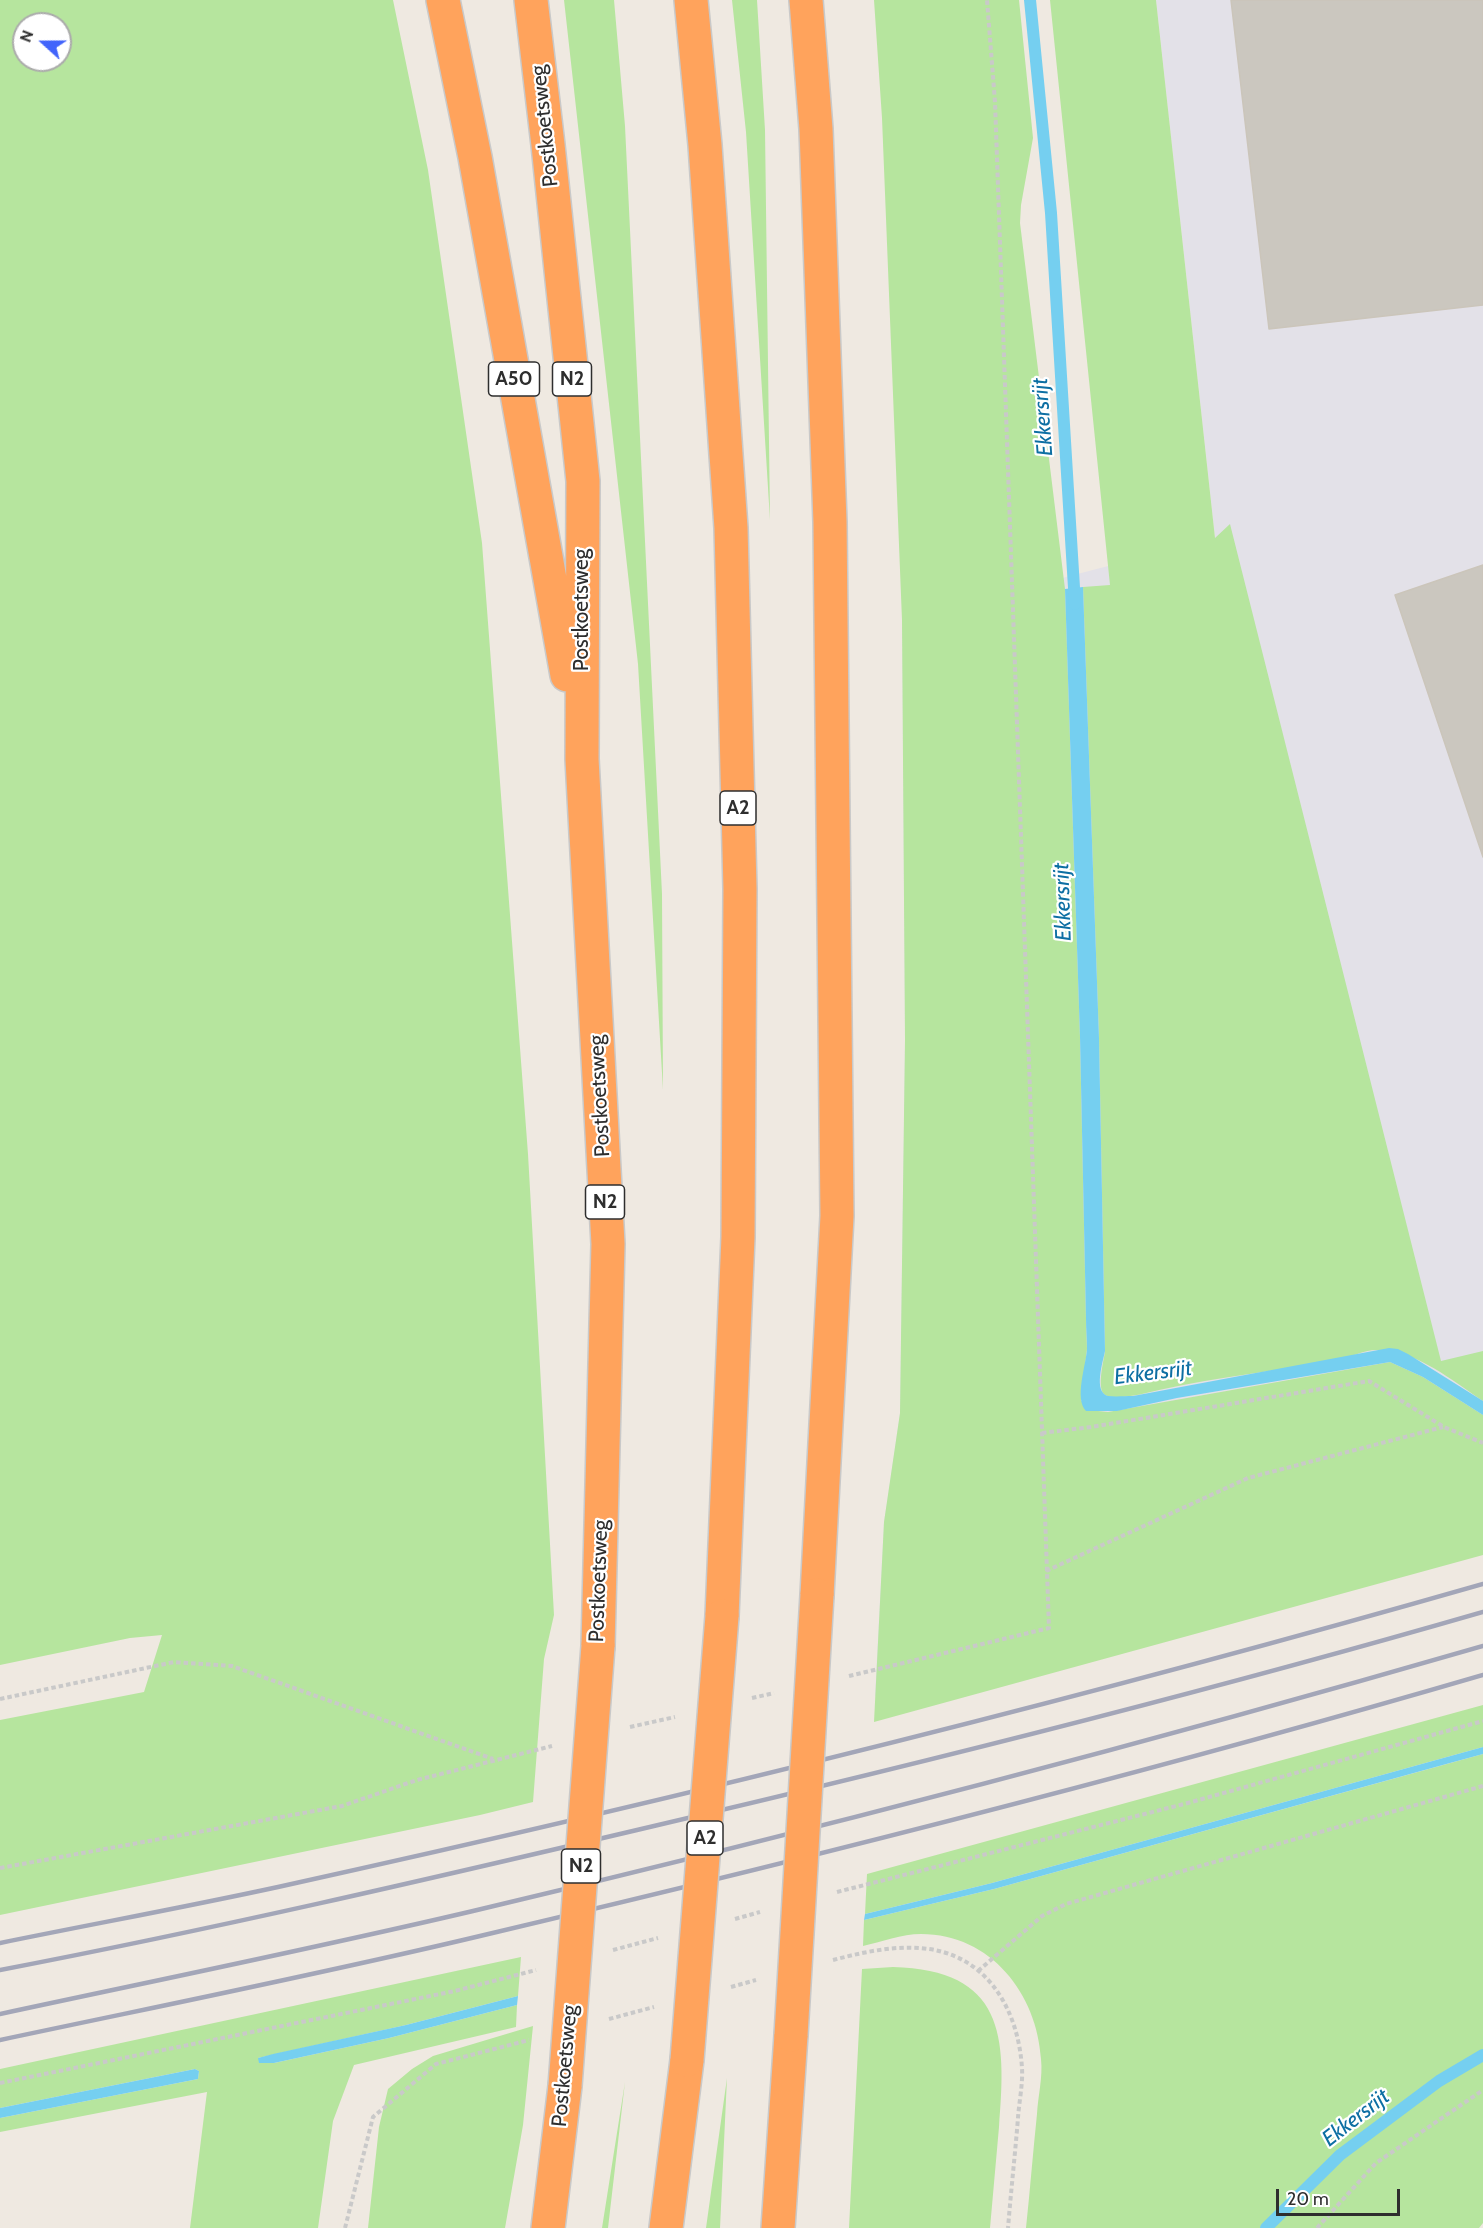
<!DOCTYPE html>
<style>
body{margin:0}
#map{position:relative;width:1483px;height:2228px;overflow:hidden;background:#efe9e1;font-family:Cabin,sans-serif}
canvas{display:block}
.north{position:absolute;left:12px;top:12px;width:60px;height:60px;box-sizing:border-box;background:#fff;border:2px solid #ababab;border-radius:50%;rotate:291deg;font-size:16px;font-weight:700;line-height:24px;text-align:center;color:#2e2e2e}
.north::after{content:'';display:block;margin:auto;width:21px;height:27px;background:#4264fb;clip-path:polygon(50% 0,100% 100%,50% 72%,0 100%)}
.scale{position:absolute;left:1276px;top:2189px;width:124px;height:27px;box-sizing:border-box;border:3px solid #2e2e2e;border-top:0;padding-left:8px;font-size:18px;line-height:21px;white-space:nowrap;color:#2e2e2e;-webkit-text-stroke:4px #fff;paint-order:stroke}
</style>
<div id="map">
<canvas width="1483" height="2228"></canvas>
<div class="north">N</div>
<div class="scale">20 m</div>
</div>
<script>
const ctx = document.querySelector('canvas').getContext('2d');
ctx.lineJoin = 'round';
function fill(path, color) {
  ctx.fillStyle = color;
  ctx.fill(path, 'evenodd');
}
function stroke(path, color, width, dash) {
  ctx.strokeStyle = color;
  ctx.lineWidth = width;
  ctx.lineCap = dash ? 'butt' : 'round';
  ctx.setLineDash(dash || []);
  ctx.stroke(path);
}
function drawText(font, color, halo, rows, align = 'center') {
  ctx.font = font + ' Cabin,sans-serif';
  ctx.lineWidth = 4.5;
  ctx.setLineDash([]);
  ctx.textBaseline = 'middle';
  ctx.strokeStyle = halo;
  ctx.fillStyle = color;
  for (const [text, x, y, turn = 0] of rows) {
    ctx.save();
    ctx.translate(x, y);
    ctx.rotate((+turn || 0) * Math.PI / 180);
    ctx.textAlign = isNaN(turn) ? turn : align;
    if (halo) ctx.strokeText(text, 0, 0);
    ctx.fillText(text, 0, 0);
    ctx.restore();
  }
}
fill(new Path2D(`
 M1156 0H1483V1513L875 1696 884 1522 900 1413 905 1040 902 620 1215 538Z`), '#e3e1e8');
fill(new Path2D(`
 M0 0H393L428 170 482 543 528 1154 554 1615 544 1659 533 1802 480 1815 0 1915V1720L144 1692 162 1635 130 1638 0 1665ZM24 24H60V60H24Z
 M564 0H614L625 126 662 894 663 1090 638 664Z
 M732 0H757L765 130 770 520 746 132Z
 M874 0H1019L1033 138 1021 205 1020 223 1065 589 1080 1037 1086 1319 1087 1349 1081 1400 1088 1410 1108 1412 1390 1362 1423 1377 1483 1415V1555L874 1722 884 1522 900 1413 905 1040 902 620 882 118Z
 M1050 0H1156L1215 538 1230 524 1441 1361 1483 1351V1401C1451 1380 1418 1351 1378 1350 1367 1349 1354 1356 1343 1358 1282 1371 1220 1376 1159 1390 1146 1393 1117 1401 1105 1395 1096 1389 1104 1360 1105 1351L1099 1038 1083 587 1110 585Z
 M1483 1705V1747L992 1883 865 1914 867 1874Z
 M1483 1754V2223L1479 2228H1026C1030 2190 1033 2152 1037 2114 1038 2096 1043 2077 1041 2059 1037 1994 991 1934 921 1934 902 1934 881 1942 863 1946L864 1920 994 1889Z
 M521 1957 518 1996 406 2025 258 2058 274 2063 389 2038 517 2005 516 2027 354 2065 333 2121 318 2228H190L207 2092 0 2132V2118L198 2079 199 2071 195 2069 0 2108V2069Z
 M893 1967C1004 1970 1007 2035 999 2127 996 2161 993 2194 990 2228H849L862 1969Z
 M533 2026 523 2125 505 2228H368L379 2127 388 2089 412 2069 433 2056Z
 M727 2078 720 2228H706Z
 M625 2082 608 2228H602Z`), '#b6e59e');
fill(new Path2D(`
 M1083 587 1099 1038 1105 1351C1103 1362 1093 1392 1108 1396 1116 1397 1125 1396 1133 1396L1389 1348 1398 1349 1408 1354 1483 1401V1415L1423 1377 1390 1362 1177 1398 1117 1411H1086C1074 1399 1086 1365 1087 1349 1087 1339 1086 1329 1086 1319L1080 1037 1065 589Z
 M1483 1747V1754L1450 1763 994 1889 864 1920 865 1914 992 1883Z
 M518 1996 517 2005 389 2038 274 2063H259L258 2058 273 2054 406 2025Z
 M195 2069 199 2071 198 2079 0 2118V2108Z`), '#75cff0');
stroke(new Path2D(`
 M1030 0 1051 213 1075 604
 M1266 2228 1340 2155 1439 2081 1483 2055`), '#75cff0', 12);
const building = new Path2D(`
 M1231 0H1483V305L1269 329Z
 M1483 565V857L1395 595Z`);
fill(building, '#cbc7bf');
stroke(building, '#cbc5ba', 1.5);
const highway = new Path2D(`
 M443 0 475 157 567 675
 M531 0 548 145 583 481 582 759 608 1244 598 1646
 M691 0 705 145 731 528 740 889 738 1237 722 1616
 M806 0 816 129 830 522 837 1216 817 1595
 M548 2228 565 2086
 M666 2228 687 2060
 M778 2228 791 2035`);
stroke(highway, '#c9c9c9', 36);
stroke(new Path2D(`
 M1042 1433 1091 1427 1369 1381 1444 1427 1483 1443
 M1046 1571 1248 1478 1443 1427
 M849 1676 1049 1628 995 102 987 0
 M752 1698 774 1693
 M0 1699 174 1662 232 1666 493 1759
 M630 1727 675 1717
 M0 1868 342 1806 417 1780 552 1746
 M837 1892 1184 1804 1483 1721
 M735 1919 760 1912
 M613 1950 658 1938
 M833 1960C860 1953 890 1946 919 1948 985 1952 1018 2007 1022 2068 1023 2084 1019 2102 1018 2118 1015 2155 1011 2191 1008 2228
 M978 1971 1042 1916 1066 1904 1483 1786
 M731 1987 756 1980
 M609 2019 654 2007
 M0 2083 455 1991 536 1970
 M345 2228 373 2117 436 2064 529 2040
 M1317 2228 1376 2163 1483 2090`), '#c9c9c9', 4, [4.5, 3]);
stroke(highway, '#ffa35c', 33);
stroke(new Path2D(`
 M0 1943C93 1924 186 1907 278 1887 683 1798 1085 1698 1483 1584
 M0 1970C214 1929 425 1880 637 1830 920 1764 1203 1693 1483 1612
 M0 2014C158 1980 316 1948 473 1911 812 1831 1148 1743 1483 1646
 M0 2040C160 2006 321 1974 480 1936 816 1857 1151 1772 1483 1675`), '#a3a6b8', 4.5);
const highwayBridge = new Path2D(`
 M791 2035 817 1595
 M687 2060 722 1616
 M565 2086 598 1646`);
stroke(highwayBridge, '#c9c9c9', 36, []);
stroke(highwayBridge, '#ffa35c', 33);
for (const [x, y, w] of [
 [514,379,51],
 [572,379,39],
 [738,808,36],
 [605,1202,39],
 [705,1838,36],
 [581,1866,39]
]) {
  const box = new Path2D();
  box.roundRect(x - w / 2, y - 17, w, 34, 4.5);
  ctx.fillStyle = '#fff';
  ctx.fill(box);
  stroke(box, '#2e2e2e', 1.5);
}
drawText('bold 20px', '#2e2e2e', null, [
 ["A50",514,379],
 ["N2",572,379],
 ["A2",738,808],
 ["N2",605,1202],
 ["A2",705,1838],
 ["N2",581,1866]
]);
drawText('21px', '#2e2e2e', '#fff', [
 ["Postkoetsweg",545,126,-96],
 ["Postkoetsweg",582,610,-90],
 ["Postkoetsweg",600,1096,-93],
 ["Postkoetsweg",599,1581,-88],
 ["Postkoetsweg",565,2066,-85]
]);
drawText('italic 22px', '#0d6fa3', '#fff', [
 ["Ekkersrijt",1043,417,-94],
 ["Ekkersrijt",1063,902,-92],
 ["Ekkersrijt",1153,1373,-7],
 ["Ekkersrijt",1356,2118,-38]
]);
</script>
